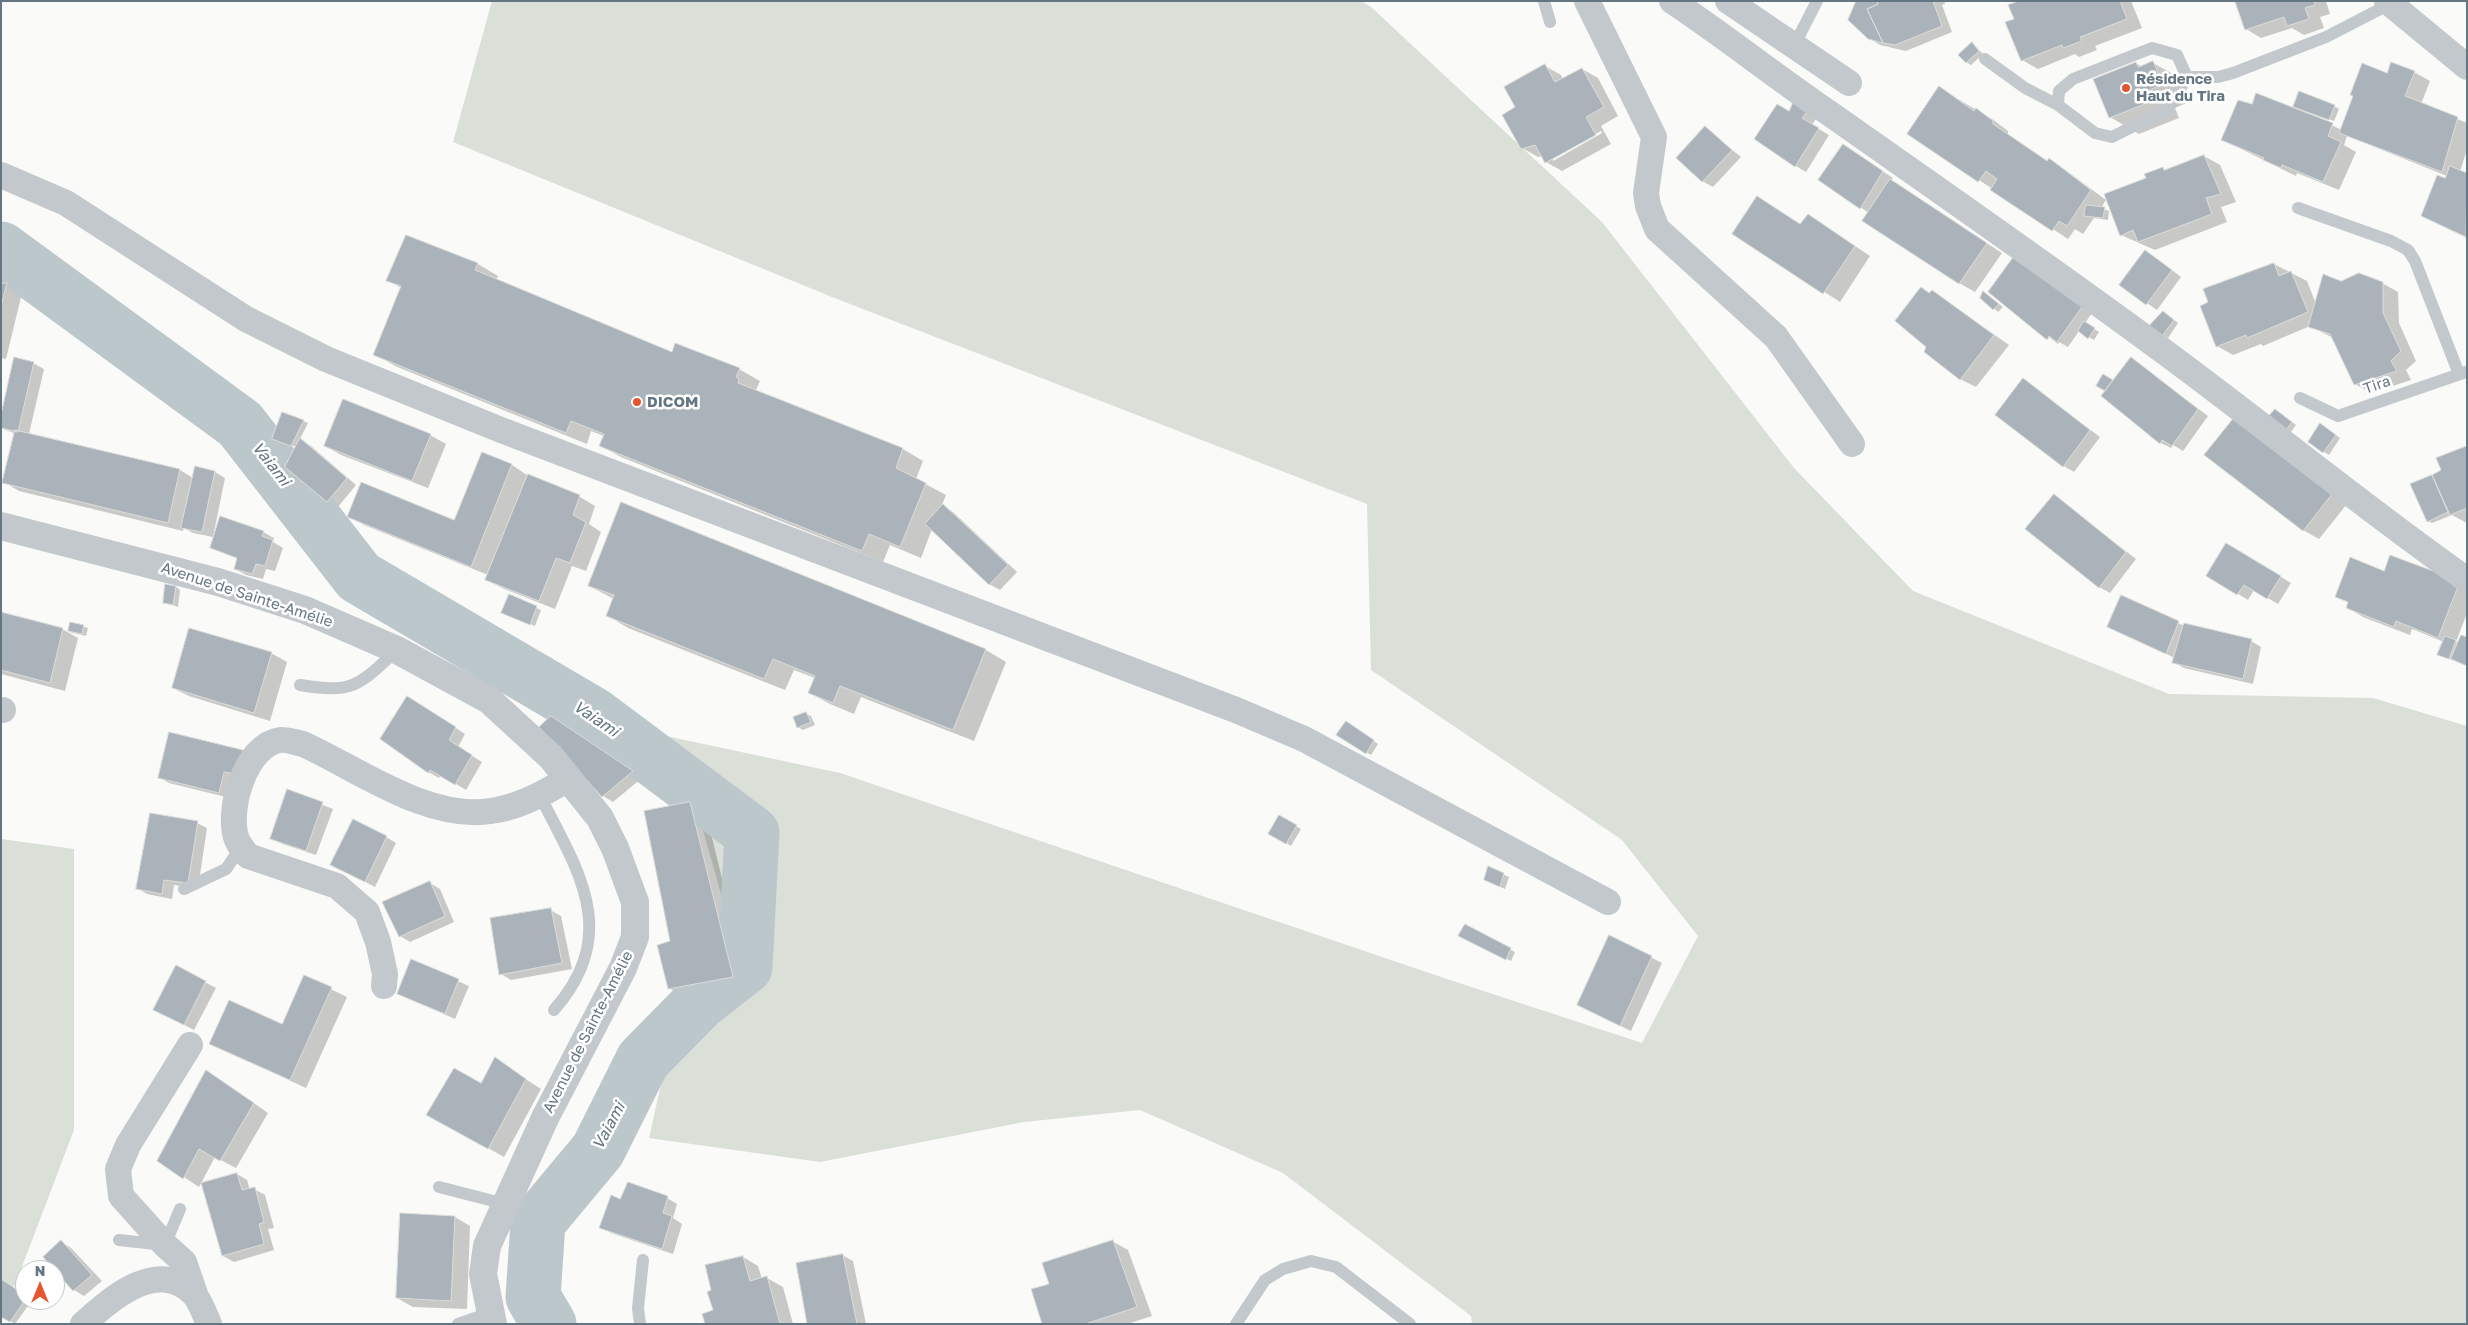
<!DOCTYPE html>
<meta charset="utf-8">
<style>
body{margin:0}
#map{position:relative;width:2468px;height:1325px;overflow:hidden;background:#fafaf8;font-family:"Golos Text",sans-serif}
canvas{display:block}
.frame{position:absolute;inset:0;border:2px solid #657683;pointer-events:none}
.north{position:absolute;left:15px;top:1260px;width:50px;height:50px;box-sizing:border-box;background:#fff;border:1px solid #c1c8cd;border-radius:50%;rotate:0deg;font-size:14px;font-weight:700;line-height:20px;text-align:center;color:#657683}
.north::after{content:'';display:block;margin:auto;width:18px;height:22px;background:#e4572e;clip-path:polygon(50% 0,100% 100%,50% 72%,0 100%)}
</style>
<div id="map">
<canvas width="2468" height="1325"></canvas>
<div class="frame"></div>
<div class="north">N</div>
</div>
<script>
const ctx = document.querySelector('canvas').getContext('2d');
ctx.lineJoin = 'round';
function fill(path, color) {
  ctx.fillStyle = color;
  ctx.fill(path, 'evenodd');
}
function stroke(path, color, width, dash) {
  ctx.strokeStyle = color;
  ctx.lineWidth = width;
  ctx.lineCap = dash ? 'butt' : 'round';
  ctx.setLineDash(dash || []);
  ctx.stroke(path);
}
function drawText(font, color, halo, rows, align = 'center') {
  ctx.font = font + ' "Golos Text",sans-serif';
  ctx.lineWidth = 5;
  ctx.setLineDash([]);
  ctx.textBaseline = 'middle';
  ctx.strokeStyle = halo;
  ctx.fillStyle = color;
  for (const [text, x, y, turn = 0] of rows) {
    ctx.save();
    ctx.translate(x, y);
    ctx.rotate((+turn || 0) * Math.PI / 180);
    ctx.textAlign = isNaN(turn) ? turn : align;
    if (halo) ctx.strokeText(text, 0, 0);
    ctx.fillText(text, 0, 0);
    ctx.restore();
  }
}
fill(new Path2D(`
 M492 1H1361L1371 7 1602 222 1794 468 1913 591 2169 694 2373 698 2467 726V1324H1472L1471 1316 1283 1173 1140 1110 1024 1122 820 1162 649 1138 681 995 725 908 697 809 633 729 840 773 1447 979 1642 1043 1698 936 1622 840 1371 670 1367 504 832 297 453 142Z
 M1 839 74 849V1130L15 1285 1 1301Z`), '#dadfd7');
fill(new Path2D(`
 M1857 1H1944L1945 4 1942 5 1952 32 1906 51 1880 45 1869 38Z
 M2022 1H2131L2142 28 2095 46 2097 50 2079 57 2075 54 2038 69 2022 60 2015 20Z
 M2236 1H2326L2330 14 2320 17 2324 28 2304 35 2292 28 2261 38 2246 29Z
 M1972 43 1983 54 1971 65 1966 62Z
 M2136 63 2142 67 2153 63 2182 79 2191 101 2175 108 2179 118 2139 134 2110 117Z
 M1545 66 1561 75 1563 79 1582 69 1598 78 1618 116 1601 126 1611 144 1562 171 1546 162 1543 156 1538 157 1522 148 1517 108ZM1601 131 1602 133 1553 161V158Z
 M2414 72 2430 81 2421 104 2467 123V149L2460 172 2467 174V238L2438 224 2447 176 2347 136 2344 145 2356 152 2339 190 2297 173 2296 176 2223 140 2253 106 2302 112 2295 106H2334L2339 109 2334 121 2306 111 2305 113 2342 130 2388 75Z
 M1939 88 1992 119 2008 131V134L2048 161 2064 169 2106 200 2101 208 2109 211 2108 220 2094 218 2083 234 2075 229 2068 239 1908 133Z
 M1804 110 1816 119 1812 125 1829 135 1806 172 1796 166 1789 112Z
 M1705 128 1741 157 1713 187 1702 181Z
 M1853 152 1893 178 1891 181 2002 253 1975 292 1959 283 1869 213 1820 179Z
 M2204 156 2220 165 2236 202 2221 207 2227 222 2155 250 2121 235 2148 178 2163 169 2166 171Z
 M1809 215 1870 256 1840 302 1734 234 1801 225Z
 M406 236 478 264 498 276 496 280 672 354 739 369 760 381 756 390 759 392 903 449 923 461 916 479 946 495 942 505 953 512 1017 572 1000 590 989 584 932 529 921 558 890 545 883 562 621 457 601 446 604 436 591 431 587 444 395 366 375 354 401 288 388 280Z
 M2156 258 2181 277 2157 310 2121 285Z
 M2025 262 2094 310 2085 323 2099 332 2094 340 2079 331 2068 347 2059 342 2058 344 1990 292Z
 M2274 264 2307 281 2316 304 2341 283H2382L2398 292 2399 323 2416 361 2406 370 2411 380 2371 393 2355 384 2333 338 2310 326 2263 346 2261 344 2233 355 2217 346Z
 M1 285H7L22 293 6 359 1 358Z
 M1932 291 2009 345 1976 387 1960 379 1928 347 1930 294Z
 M1988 296 2003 307 1998 312 1982 297Z
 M2168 315 2178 323 2168 338 2163 335Z
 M2131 359 2208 416 2183 451 2173 445 2171 448 2161 443 2102 396 2106 391 2103 376 2113 382Z
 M33 363 44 369 29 434 180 470 193 478 215 472 225 478 213 537 193 533 184 528 183 531 19 491 4 482 16 434 1 428Z
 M2023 380 2100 437 2074 472 2064 466Z
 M2280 413 2296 425 2291 432 2286 429Z
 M303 421 308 423 300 439 311 446 356 485 338 507 328 501 297 447 278 441Z
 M2325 427 2340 438 2329 455 2309 442Z
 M2249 430 2347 504 2319 539 2303 530Z
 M430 435 446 444 428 488 341 455 325 446Z
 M2467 447V523L2452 515 2432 523 2428 521 2432 476 2443 471Z
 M482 454 512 465 527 475 580 497 595 506 589 524 601 532 586 571 572 566 555 609 502 588 486 579 488 575 364 525 349 516 455 522Z
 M2054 496 2136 559 2110 593 2099 587Z
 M263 532 274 538 273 542 283 548 275 571 266 569 263 579 246 575 235 569 238 559 212 548Z
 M2227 544 2291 583 2278 604 2254 590 2248 600 2208 575Z
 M2385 572 2467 587V613L2456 642 2459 644 2467 639V666L2439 655 2444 642 2412 629 2410 635 2363 617 2348 608 2349 603 2337 596Z
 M589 586 986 650 1006 662 974 741 861 697 854 714 830 704 809 693 815 678 794 670 785 690 628 628 608 616 614 599Z
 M176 587 180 590 178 607 164 602Z
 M509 596 541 610 535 626 508 615Z
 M1 614 62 629 78 638 65 691 1 674Z
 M71 623 88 628 86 636 69 632Z
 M2178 623 2184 626 2251 641 2261 647 2253 684 2184 668 2173 662 2175 658 2109 627Z
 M271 653 287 662 270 721 189 696 173 688Z
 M418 703 465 734 458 747 482 762 466 790 441 775 439 778 428 772Z
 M806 714 811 716 815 725 803 730 798 727Z
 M561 724 642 778 613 802 603 796 541 727Z
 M1351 726 1378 744 1371 755 1338 734Z
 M242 751 253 757 230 798 169 783 159 777Z
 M288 791 333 809 316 855 282 844 272 838Z
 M690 804 706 813 748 985 685 997 669 988 671 942Z
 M1279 816 1301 829 1291 846 1270 833Z
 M197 823 207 828 198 888 174 885 172 899 147 894 137 888Z
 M386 837 396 843 375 887 342 870Z
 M1488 868 1509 877 1505 889 1490 882Z
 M430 883 440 889 454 922 410 942 400 936Z
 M550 910 561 916 572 969 511 980 501 974Z
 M1465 926 1515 952 1511 961 1464 938Z
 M1610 936 1662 963 1631 1031 1589 1011Z
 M412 961 469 986 455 1019 399 994Z
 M176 967 216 988 194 1030 165 1015Z
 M304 976 347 997 306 1088 211 1044 283 1025Z
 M495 1059 541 1089 504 1157 443 1123 482 1084Z
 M222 1081 268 1113 236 1168 215 1157 199 1187 158 1160Z
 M237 1174 247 1180 250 1190 254 1189 265 1195 274 1228 268 1229 274 1250 234 1262 223 1256Z
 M667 1198 677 1204 673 1218 682 1224 673 1254 611 1233 601 1227 620 1201Z
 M455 1217 470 1226 467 1309 413 1307 397 1298Z
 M1112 1241 1128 1250 1152 1316 1127 1324H1044L1050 1284Z
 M61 1242 71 1248 102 1281 84 1296 74 1290Z
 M842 1255 853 1261 866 1324H809Z
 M743 1257 758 1266 762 1279 767 1278 783 1287 793 1324H706L714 1311 712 1291Z
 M25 1296V1300H32L15 1324 1 1315Z`), '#0003');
stroke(new Path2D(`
 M1 249 240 424 359 577 594 715 752 833 745 967 700 1002 643 1060 598 1150 538 1222 533 1297 549 1324`), '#bbc7cb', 55);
const building = new Path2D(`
 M1856 1H1877L1878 4 1867 9 1883 43 1868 39 1848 20Z
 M1877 1H1933L1942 26 1895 45 1883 43 1867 9 1878 4Z
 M2019 1H2120L2127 19 2080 37 2082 41 2063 48 2062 45 2021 61 2005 22 2014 19 2008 5Z
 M2235 1H2314L2315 5 2305 8 2309 19 2287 26 2284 17 2245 30Z
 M1972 42 1979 51 1966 63 1958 55Z
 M2153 61 2163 84 2147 91 2150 102 2109 118 2093 79 2136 62 2138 67Z
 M2391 62 2415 71 2405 96 2458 117 2442 172 2339 133 2353 96 2350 95 2362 63 2387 73Z
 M1545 64 1555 82 1582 68 1604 107 1586 117 1596 135 1545 163 1535 145 1521 149 1502 115 1515 107 1504 87Z
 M1939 86 1974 111 1976 108 1993 121V124L2047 161 2049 158 2091 190 2067 226 2059 221 2052 231 1990 190 1997 179 1986 171 1978 182 1907 134Z
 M2299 91 2335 105 2329 120 2293 107Z
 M2256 93 2333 123 2328 136 2341 142 2323 182 2282 165 2281 168 2263 160 2264 158 2221 140 2238 100 2252 104Z
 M1793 103 1807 112 1802 118 1819 128 1795 167 1754 139 1777 104 1789 111Z
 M1705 126 1732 150 1702 182 1676 158Z
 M1843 144 1883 171 1860 209 1818 180Z
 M2204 155 2221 194 2206 198 2212 214 2138 242 2133 230 2120 236 2104 194 2146 178 2144 174 2163 167 2164 170Z
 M2450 166 2467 173 2466 237 2421 216 2437 175 2445 178Z
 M1890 179 1987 243 1959 284 1862 221Z
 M1757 196 1800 224 1808 214 1855 246 1823 294 1732 234Z
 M2086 205 2105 207 2103 218 2084 216Z
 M406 235 478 263 475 270 672 352 675 343 740 368 736 377 739 379 738 383 903 448 896 468 926 483 900 547 869 534 862 551 599 446 604 434 571 421 566 433 373 355 401 286 386 281Z
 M2145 250 2172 270 2146 305 2119 285Z
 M2015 255 2084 304 2057 342 2049 336 2047 340 1988 292Z
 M2274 263 2279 276 2291 271 2308 312 2247 338 2246 335 2216 347 2200 306 2208 302 2203 289Z
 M2359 273 2383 282V313L2401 351 2391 361 2397 371 2354 385 2330 334 2308 327 2323 274 2341 281Z
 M7 283 1 306V284Z
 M1921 287 1929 293 1932 290 1994 335 1960 380 1924 352 1926 347 1895 321Z
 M1983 291 1999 304 1993 310 1980 298Z
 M2163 311 2174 320 2162 336 2149 326Z
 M2084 321 2095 328 2088 339 2078 331Z
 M14 357 34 362 18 432 1 428V415Z
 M2131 357 2198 409 2172 446 2162 440 2160 444 2101 396Z
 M2103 374 2113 380 2105 391 2096 386Z
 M2023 378 2090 430 2063 467 1995 415Z
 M343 399 431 434 412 481 324 446Z
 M2275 409 2292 422 2286 430 2268 417Z
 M282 412 304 420 291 446 272 439Z
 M2233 419 2332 494 2303 531 2204 455Z
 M2320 423 2336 435 2323 453 2308 442Z
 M15 430 180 469 168 523 2 483Z
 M300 438 347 478 327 502 285 467Z
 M2467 446V508L2450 515 2432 475 2441 470 2436 458Z
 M482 452 512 464 471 567 347 517 361 482 454 520Z
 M195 466 215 471 202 532 181 528Z
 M528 474 580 495 573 515 586 522 570 563 556 558 539 601 485 580Z
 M2432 475 2448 512 2427 522 2410 484Z
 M2054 494 2126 552 2099 588 2025 529Z
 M621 502 986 649 953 730 840 686 833 703 808 693 815 676 773 659 764 679 606 616 614 595 588 586Z
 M943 504 1008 565 989 585 925 524Z
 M220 516 264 531 262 536 273 540 265 566 256 564 252 574 234 569 237 558 210 548Z
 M2226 543 2281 576 2267 599 2244 585 2237 595 2206 576Z
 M2390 555 2460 581 2438 638 2396 621 2394 627 2346 608 2348 602 2335 597 2350 557 2384 571Z
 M165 584 176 586 173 605 163 603Z
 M509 594 537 606 530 625 501 613Z
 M2121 595 2179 621 2166 654 2107 627Z
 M1 612 63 628 50 683 1 670Z
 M70 622 84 625 82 634 68 631Z
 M2184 623 2252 639 2243 679 2172 663Z
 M189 628 272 652 254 713 172 688Z
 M2461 635 2467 637V666L2451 659Z
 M2445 636 2456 640 2449 659 2437 655Z
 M407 696 456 727 449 740 472 755 455 785 430 770 428 773 380 739Z
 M806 712 811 722 797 728 793 717Z
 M551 716 633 771 602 797 539 727Z
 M1346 721 1374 740 1366 754 1336 735Z
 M169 732 243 750 237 774 224 772 219 793 158 778Z
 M287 789 323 802 306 851 270 839Z
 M690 802 733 977 668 989 657 945 670 941 644 811Z
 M150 813 198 821 188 883 164 880 162 894 136 889Z
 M1279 815 1297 825 1286 844 1268 834Z
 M353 819 387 836 365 882 330 865Z
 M1488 866 1504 873 1500 887 1484 880Z
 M430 881 445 916 399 937 382 902Z
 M551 908 562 963 499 975 490 918Z
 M1465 924 1511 948 1506 960 1458 936Z
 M1609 935 1652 956 1620 1026 1577 1005Z
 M411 959 459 979 445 1014 397 994Z
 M176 965 206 981 184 1025 153 1010Z
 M304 975 332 987 290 1080 209 1044 229 1000 282 1024Z
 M495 1057 526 1079 488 1149 426 1115 454 1068 481 1083Z
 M206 1070 254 1103 220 1161 199 1149 183 1179 157 1161Z
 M237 1173 242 1190 255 1187 264 1222 259 1224 264 1244 222 1256 201 1183Z
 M628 1182 668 1196 663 1213 672 1216 662 1249 599 1228 611 1195 620 1199Z
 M400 1213 455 1216 451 1301 396 1298Z
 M61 1240 92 1275 73 1291 43 1257Z
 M1113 1240 1137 1307 1085 1324H1042L1031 1289 1049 1284 1042 1263Z
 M843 1254 857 1324H807L796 1263Z
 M743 1256 750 1281 767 1276 780 1324H705L702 1314 713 1310 707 1292 711 1290 705 1265Z
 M1 1279 25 1295V1300L10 1322 1 1317Z`);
fill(building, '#aab3b9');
stroke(building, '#dcdcda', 1);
stroke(new Path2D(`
 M1544 1 1550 22
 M1794 46 1817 1
 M2152 48 2177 55 2187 77 2168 109 2112 137 2095 133 2058 105 2059 91 2073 79Z
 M1985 59 2025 88 2058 105
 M2187 77H2218L2233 73 2326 37 2390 4
 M2298 208 2391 241 2408 250 2415 261 2459 374
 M2300 398 2338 416 2466 372
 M300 685C354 694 359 685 397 650
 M540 796C579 872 621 934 554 1010
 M184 889 226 869 241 847
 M439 1187 505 1204
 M119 1240 165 1245 180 1209
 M458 1324 490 1313
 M640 1324 638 1308 643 1260
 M1236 1324 1265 1280 1283 1269 1311 1261 1336 1267 1410 1324`), '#c3c8cc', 12);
stroke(new Path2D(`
 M1587 1 1654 137 1646 193 1648 206 1657 229 1776 337 1852 444
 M1672 1C1726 37 1776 77 1829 113 1937 189 2045 264 2151 342 2258 420 2359 504 2467 580
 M1728 1 1849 83
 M2387 1 2467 67
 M1 175 66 203 246 319 326 359 501 430 1236 710 1304 739 1608 902
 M1 710H3
 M384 986 385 974 378 942 367 912 337 886 248 856C244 851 240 846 237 840 226 811 245 745 280 740 287 739 297 743 303 744 358 769 428 821 491 811 519 807 544 794 567 779
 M190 1045 128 1145 118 1169 121 1196 165 1245 184 1262 195 1294
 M83 1324C111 1299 156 1258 193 1293 200 1300 205 1315 209 1324`), '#c3c8cc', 26);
stroke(new Path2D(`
 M1 526 218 582 305 610 397 650 489 700 551 757 600 818 615 848 635 902V937L623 968 545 1118 487 1246 483 1274 493 1324`), '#c3c8cc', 28);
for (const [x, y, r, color] of [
 [2126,88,5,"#e4572e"],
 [637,402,5,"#e4572e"]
]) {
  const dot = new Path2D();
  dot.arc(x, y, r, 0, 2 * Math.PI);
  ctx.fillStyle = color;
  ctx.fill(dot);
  stroke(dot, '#fff', 2);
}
drawText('bold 15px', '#657683', '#fff', [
 ["Résidence",2136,79],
 ["Haut du Tira",2136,96],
 ["DICOM",647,402]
], 'left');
drawText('15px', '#657683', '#fff', [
 ["Tira",2377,385,-19],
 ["Avenue de Sainte-Amélie",247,595,18],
 ["Avenue de Sainte-Amélie",588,1032,-63]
]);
drawText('italic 16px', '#60757c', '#fff', [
 ["Vaiami",271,464,52],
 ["Vaiami",596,719,34],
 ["Vaiami",609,1126,-62]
]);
</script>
